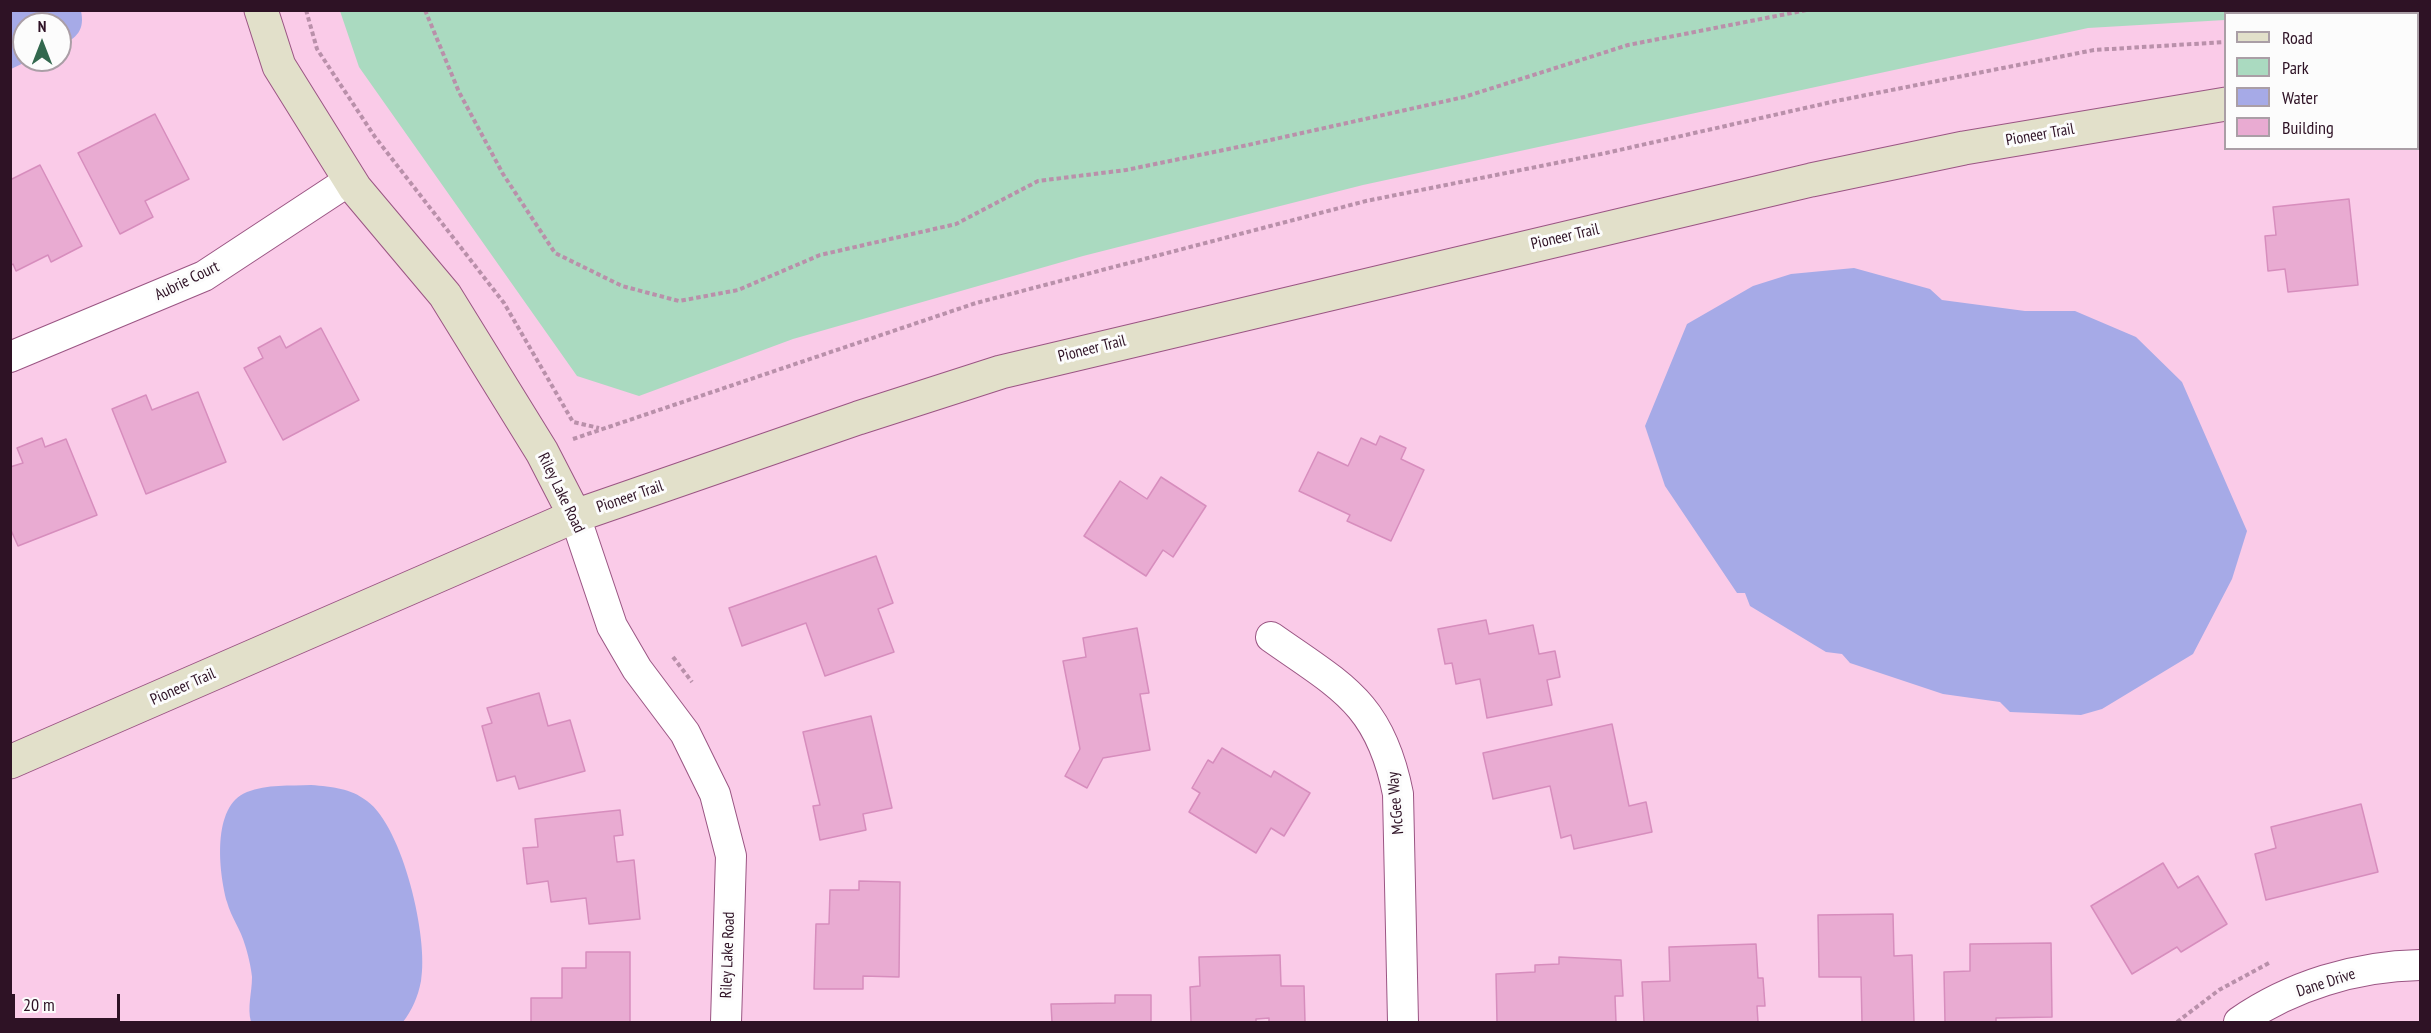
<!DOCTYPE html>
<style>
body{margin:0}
#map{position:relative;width:2431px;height:1033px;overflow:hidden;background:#facbe8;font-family:"PT Sans Narrow",sans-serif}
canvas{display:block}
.frame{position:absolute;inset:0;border:12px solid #2e1225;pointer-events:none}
.legend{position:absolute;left:2224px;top:12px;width:195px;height:138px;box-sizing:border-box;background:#fcfcfc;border:2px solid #aa9ea6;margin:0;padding:8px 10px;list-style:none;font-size:18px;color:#2e1225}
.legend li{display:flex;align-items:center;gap:12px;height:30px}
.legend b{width:30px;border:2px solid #aa9ea6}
.north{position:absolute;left:12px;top:12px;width:60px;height:60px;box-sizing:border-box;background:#fcfcfc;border:2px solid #aa9ea6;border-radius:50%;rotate:0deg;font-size:16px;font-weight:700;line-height:24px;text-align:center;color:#2e1225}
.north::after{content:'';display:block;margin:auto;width:21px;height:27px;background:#32684e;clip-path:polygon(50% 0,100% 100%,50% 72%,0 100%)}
.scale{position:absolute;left:12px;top:994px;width:108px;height:27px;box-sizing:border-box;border:3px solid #2e1225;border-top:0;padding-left:8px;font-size:18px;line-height:21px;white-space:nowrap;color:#2e1225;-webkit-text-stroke:4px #fcfcfc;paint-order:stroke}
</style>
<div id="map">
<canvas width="2431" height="1033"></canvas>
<div class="frame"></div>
<ul class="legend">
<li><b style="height:8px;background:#e2e0ca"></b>Road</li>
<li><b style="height:16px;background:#aadac0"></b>Park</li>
<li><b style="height:16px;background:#a6aae7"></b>Water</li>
<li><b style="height:16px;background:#e9abd2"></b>Building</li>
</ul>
<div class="north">N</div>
<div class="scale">20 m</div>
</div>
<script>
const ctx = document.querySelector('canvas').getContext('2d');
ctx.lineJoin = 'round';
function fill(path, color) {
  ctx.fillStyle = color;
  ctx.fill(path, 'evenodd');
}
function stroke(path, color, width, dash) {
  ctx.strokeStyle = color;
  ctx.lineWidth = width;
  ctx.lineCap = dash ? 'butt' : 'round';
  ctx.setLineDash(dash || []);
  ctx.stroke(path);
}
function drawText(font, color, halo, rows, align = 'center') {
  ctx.font = font + ' "PT Sans Narrow",sans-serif';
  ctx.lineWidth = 6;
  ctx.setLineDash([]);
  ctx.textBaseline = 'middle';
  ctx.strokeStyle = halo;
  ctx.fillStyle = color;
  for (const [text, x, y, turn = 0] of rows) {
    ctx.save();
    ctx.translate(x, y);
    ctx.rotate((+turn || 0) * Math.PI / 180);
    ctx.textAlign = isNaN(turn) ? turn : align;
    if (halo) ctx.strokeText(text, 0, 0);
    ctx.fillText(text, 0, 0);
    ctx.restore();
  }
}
fill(new Path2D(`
 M340 11V10L2317 11 2300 14H2226L2225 20 2088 28 1363 185 1083 256 793 339 639 396 577 376 359 67Z`), '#aadac0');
fill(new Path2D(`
 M10 11H81C85 30 77 38 60 46V24H24V60H30L11 69Z
 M1854 268 1930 289 1942 300 2025 311H2075L2136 337 2182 382 2247 531 2232 579 2193 654 2102 709 2081 715 2010 712 2000 702 1943 694 1850 663 1842 654 1826 652 1750 606 1745 593H1737L1665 486 1645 426 1687 324 1753 286 1791 274Z
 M311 785C333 787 350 788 367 801 403 827 429 939 421 981 418 997 412 1010 403 1022H251C247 1007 252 993 252 977 251 967 248 954 245 945 241 930 231 917 227 902 219 873 211 806 247 792 267 784 290 786 311 785Z`), '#a6aae7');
const building = new Path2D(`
 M155 114 189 179 145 201 153 217 120 234 78 153Z
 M40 165 82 246 51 262 48 255 16 271 13 264 10 266V180Z
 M2349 199 2358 285 2288 292 2285 269 2268 271 2265 236 2276 235 2273 207Z
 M321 328 359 400 283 440 244 368 263 358 258 348 280 336 286 348Z
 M198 392 226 462 146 494 112 409 146 395 152 410Z
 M1380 436 1406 448 1401 459 1424 470 1391 541 1347 521 1350 515 1299 491 1318 452 1348 466 1361 438 1376 445Z
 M42 438 45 447 66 439 97 515 18 546 10 528V467L23 463 17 448Z
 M1161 477 1206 506 1173 557 1163 550 1146 576 1084 536 1120 481 1147 499Z
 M876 556 893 603 878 609 894 652 825 676 806 623 742 646 729 608Z
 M1486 620 1489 634 1533 625 1539 654 1555 651 1560 677 1547 680 1552 705 1487 718 1480 679 1456 684 1452 663 1445 664 1438 629Z
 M1137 628 1149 693 1140 694 1150 750 1103 758 1087 788 1065 776 1080 749 1063 661 1086 657 1083 638Z
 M539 693 548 726 570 720 585 771 519 789 515 776 497 781 482 726 492 723 487 708Z
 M871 716 892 808 863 814 866 830 820 840 813 806 820 805 803 732Z
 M1612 724 1629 806 1646 802 1652 832 1574 849 1571 835 1561 838 1550 786 1493 799 1483 753Z
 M1222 748 1271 777 1274 771 1310 793 1284 836 1271 828 1256 853 1189 812 1200 793 1192 788 1208 760 1213 763Z
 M2361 804 2378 872 2266 900 2255 854 2276 848 2271 827Z
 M620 810 623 835 614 836 617 862 634 860 640 919 589 924 586 898 551 902 548 881 527 884 523 848 538 847 535 819Z
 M2163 863 2178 888 2198 876 2227 924 2181 952 2177 947 2132 974 2091 906Z
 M859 881 900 882 899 977 863 976V989H814L816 924H829L830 890H859Z
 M1893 914 1894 956 1912 955 1914 1022H1862L1861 977H1819L1818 915Z
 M2051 943 2052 1017 1996 1018V1022H1945L1944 972 1970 971V944Z
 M1756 944 1758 978H1763L1765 1006H1757L1758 1022H1644L1642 982 1670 981 1669 947Z
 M586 952H630V1022H531V998H562V968H586Z
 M1280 955 1281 986H1304L1305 1022H1269V1018L1256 1019V1022H1191L1190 987 1200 986 1199 957Z
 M1559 957 1621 960 1623 996H1615L1616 1022H1497L1496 974 1535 972V965L1559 964Z
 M1115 995H1151V1022H1052L1051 1004 1115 1003Z`);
fill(building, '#e9abd2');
stroke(building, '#d78dbd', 1.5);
const street = new Path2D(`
 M10 357 204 276 350 180
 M575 516 612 626 637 669 685 733 715 794 731 856 726 1022
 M1271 637C1342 687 1380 703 1398 794L1403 1022
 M2239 1022C2291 986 2356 966 2420 965`);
const secondary = new Path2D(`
 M261 10 279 66 355 188 445 295 542 452 575 516
 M2418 74H2420
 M10 762 575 516 858 418 1001 372 1811 180 1964 148 2226 104`);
stroke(street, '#9a5583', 32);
stroke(secondary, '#9a5583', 35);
stroke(new Path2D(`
 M306 10 317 49 375 137 504 303 573 422 599 428
 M425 10 459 92 503 174 555 253 622 286 679 301 738 290 820 255 956 224 1038 181 1126 170 1248 145 1464 97 1628 45 1807 10
 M2383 14 2396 10
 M573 439 976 303 1366 201 1606 153 1836 101 2094 50 2226 42
 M673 657 692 682
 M2177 1022 2219 990 2269 963`), '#b990aa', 4, [4.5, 3]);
stroke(street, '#fff', 30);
stroke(secondary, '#e2e0ca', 33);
drawText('16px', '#2e1225', '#fcfcfc', [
 ["Pioneer Trail",2040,135,-10],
 ["Pioneer Trail",1565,237,-13],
 ["Aubrie Court",187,281,-26],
 ["Pioneer Trail",1092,349,-14],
 ["Riley Lake Road",561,493,64],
 ["Pioneer Trail",630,497,-19],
 ["Pioneer Trail",183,687,-24],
 ["McGee Way",1396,803,-95],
 ["Riley Lake Road",728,955,-88],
 ["Dane Drive",2326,983,-18]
]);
</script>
